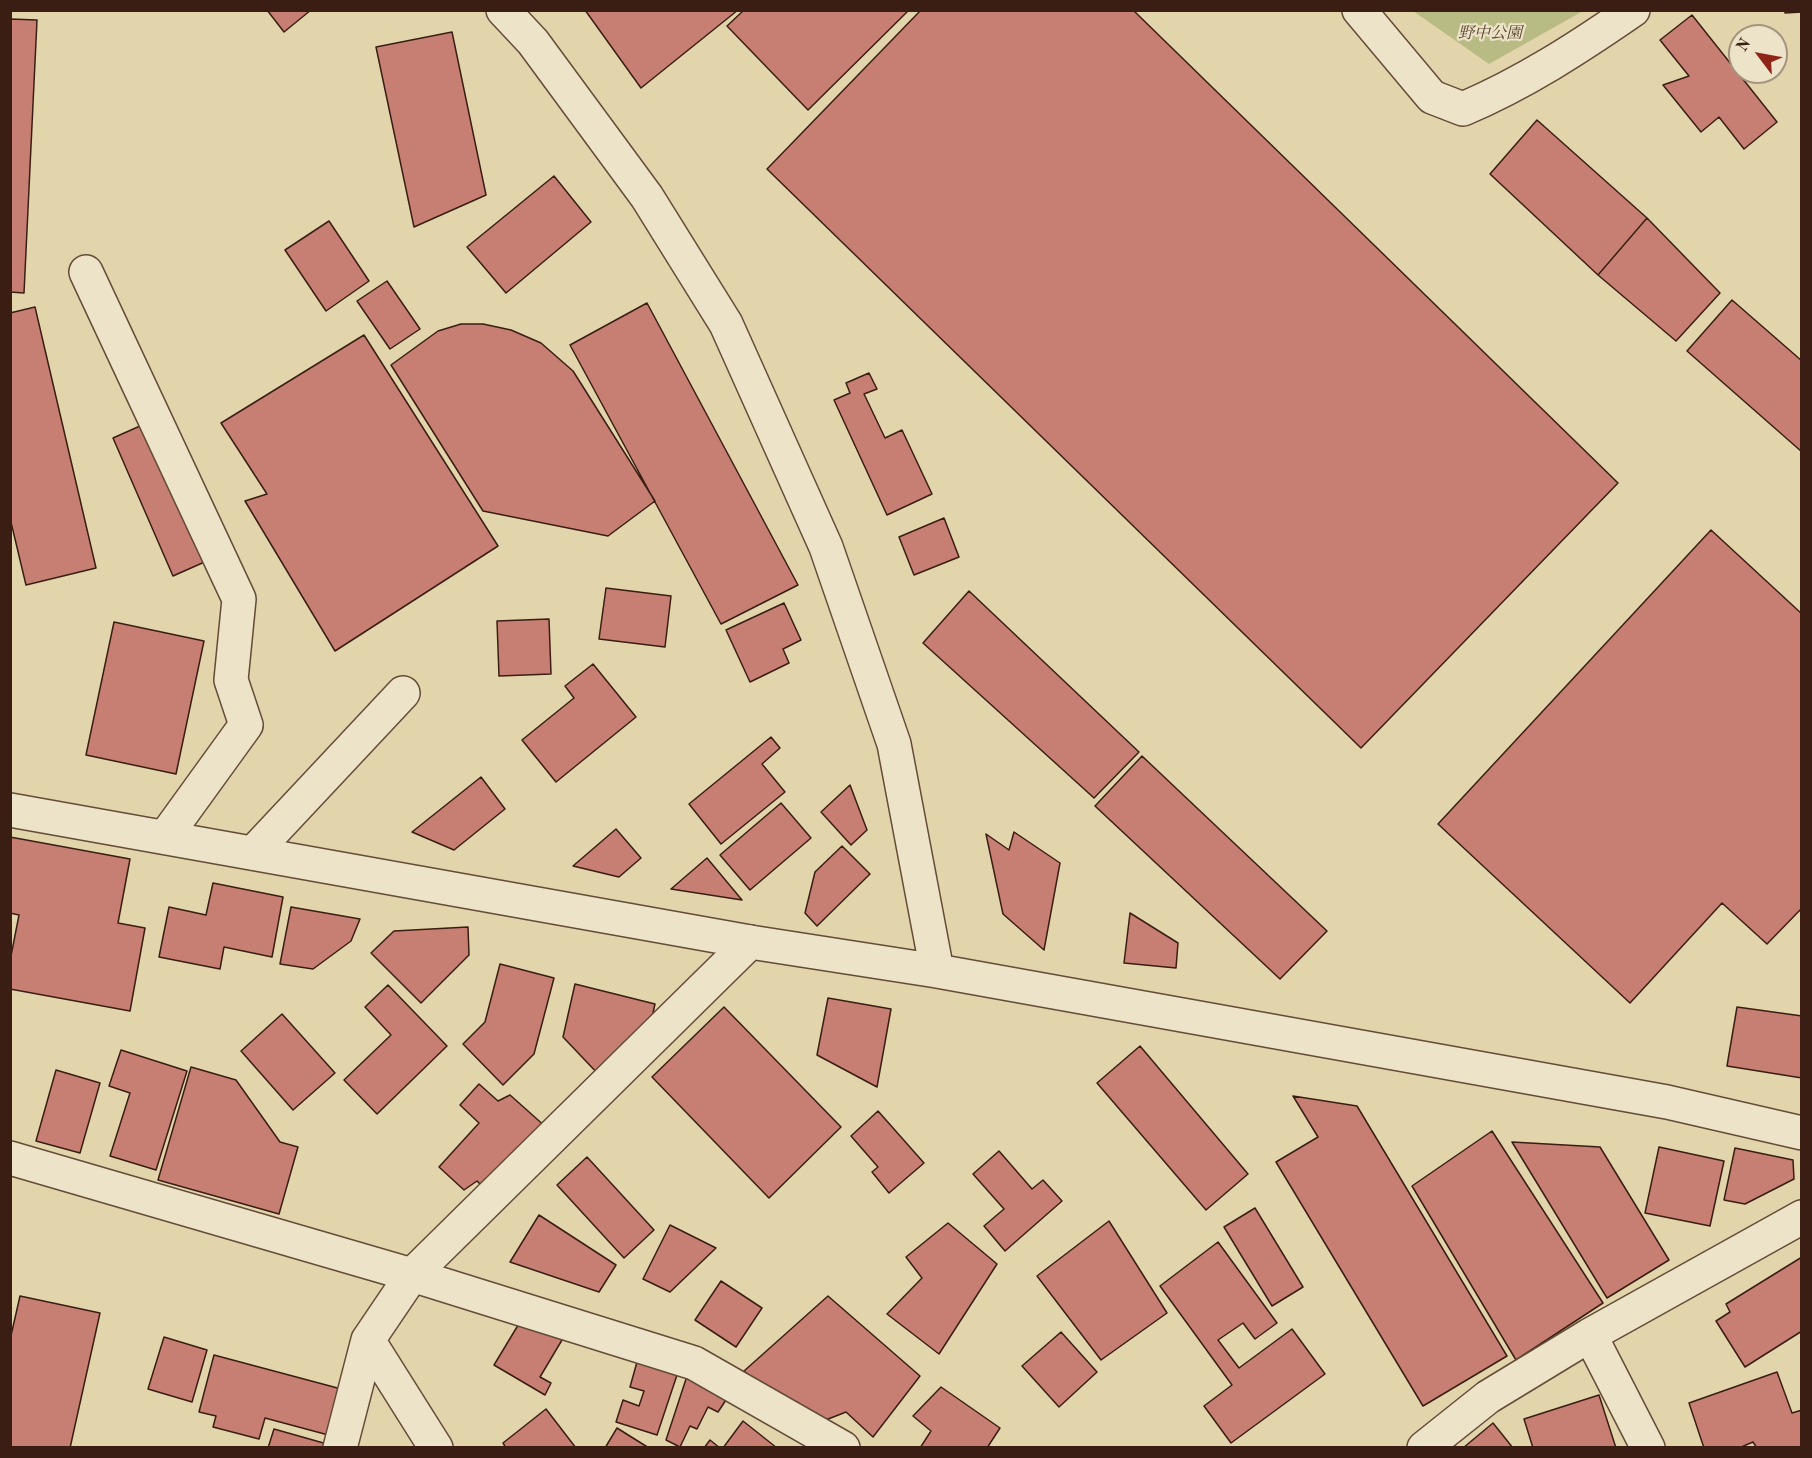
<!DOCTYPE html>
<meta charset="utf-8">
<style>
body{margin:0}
#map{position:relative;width:1812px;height:1458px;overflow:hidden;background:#e2d4ab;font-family:"Old Standard TT",serif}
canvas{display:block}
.frame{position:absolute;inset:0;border:12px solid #3a1e13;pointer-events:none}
.north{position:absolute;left:1728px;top:24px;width:60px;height:60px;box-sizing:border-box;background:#ece3c8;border:2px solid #a59480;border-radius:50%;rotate:302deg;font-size:16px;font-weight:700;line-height:24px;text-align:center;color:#3a1e13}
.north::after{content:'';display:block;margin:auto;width:21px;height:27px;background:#8f2418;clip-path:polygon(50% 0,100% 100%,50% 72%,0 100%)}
</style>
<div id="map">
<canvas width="1812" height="1458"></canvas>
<div class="frame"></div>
<div class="north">N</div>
</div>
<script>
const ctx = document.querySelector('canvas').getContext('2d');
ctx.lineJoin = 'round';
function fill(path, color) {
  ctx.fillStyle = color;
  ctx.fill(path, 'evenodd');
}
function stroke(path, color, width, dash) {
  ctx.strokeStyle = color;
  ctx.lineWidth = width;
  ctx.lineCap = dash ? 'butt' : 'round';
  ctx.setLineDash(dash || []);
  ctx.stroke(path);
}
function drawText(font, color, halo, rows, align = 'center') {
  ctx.font = font + ' "Old Standard TT","Noto Serif JP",serif';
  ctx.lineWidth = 4.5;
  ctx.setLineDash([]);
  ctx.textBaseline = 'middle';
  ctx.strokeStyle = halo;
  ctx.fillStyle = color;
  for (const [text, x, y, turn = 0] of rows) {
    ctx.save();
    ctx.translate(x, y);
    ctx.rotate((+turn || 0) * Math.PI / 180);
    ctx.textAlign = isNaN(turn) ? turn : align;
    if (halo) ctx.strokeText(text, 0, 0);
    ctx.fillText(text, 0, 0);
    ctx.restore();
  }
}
fill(new Path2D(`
 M1413 11H1583L1489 64Z`), '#b9bb84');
const building = new Path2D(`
 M267 10H311L284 32Z
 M585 10H738L641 88Z
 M744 10H909L808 110 727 26Z
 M921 10H1133L1618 483 1361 748 767 169Z
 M1785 10H1802V12L1785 13Z
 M1692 15 1777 122 1744 149 1719 117 1701 132 1663 85 1689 76 1660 40Z
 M10 19 37 20 24 293 10 292Z
 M452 32 486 195 414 227 376 47Z
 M1537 120 1647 218 1598 275 1490 174Z
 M554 176 591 222 506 293 467 247Z
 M1647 218 1720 293 1676 341 1598 275Z
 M329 221 369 281 326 311 285 250Z
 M387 281 420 329 390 349 357 301Z
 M1732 300 1802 361V452L1687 351Z
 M647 303 798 585 721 624 570 345Z
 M35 307 96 568 26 585 10 518V313Z
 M461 324H483L511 330 541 343 573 371 655 501 608 536 483 511 391 365 438 331Z
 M364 335 498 546 335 651 245 501 267 494 221 423Z
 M869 373 877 389 864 394 885 438 902 430 932 494 887 515 834 400 850 393 846 383Z
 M149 422 209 560 173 576 113 438Z
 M944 518 959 557 914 575 899 537Z
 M1711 530 1802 614V908L1767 944 1722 903 1630 1003 1438 824Z
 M606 588 671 596 665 647 599 639Z
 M969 591 1139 752 1094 798 923 643Z
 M784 603 801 640 783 649 789 663 750 682 726 630Z
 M549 619 551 674 499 676 497 621Z
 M114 622 204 641 176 774 86 755Z
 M593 664 636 717 556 782 522 740 574 698 565 686Z
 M771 737 780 748 762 764 785 792 721 844 689 804Z
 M1142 756 1327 931 1280 979 1095 806Z
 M481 777 505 809 454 850 412 832Z
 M850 785 867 830 851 845 821 812Z
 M781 803 811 838 750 890 720 855Z
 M616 829 641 858 619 877 573 866Z
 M1014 832 1060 863 1044 950 1003 914 986 834 1009 850Z
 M10 837 130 859 118 923 145 928 130 1011 10 989V961L19 915 10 913Z
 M842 846 870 874 817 926 805 913 815 872Z
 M707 858 742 900 671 889Z
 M213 883 283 897 272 957 224 947 220 969 159 957 169 907 206 915Z
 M291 907 360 919 351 941 313 969 280 964Z
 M1130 913 1178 943 1176 968 1124 963Z
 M468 927 469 955 421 1003 371 953 394 931Z
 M500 964 554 978 534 1054 503 1085 463 1044 485 1022Z
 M575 984 655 1004 649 1031 601 1077 563 1037Z
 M388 985 447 1046 377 1114 344 1080 391 1035 365 1007Z
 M828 998 891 1009 877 1087 817 1055Z
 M724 1007 841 1127 769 1198 652 1077Z
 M1737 1007 1802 1016V1078L1727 1066Z
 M282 1014 335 1073 293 1110 241 1051Z
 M1140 1046 1248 1174 1206 1210 1097 1083Z
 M121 1050 187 1071 156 1170 110 1156 130 1093 109 1086Z
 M191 1067 236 1080 280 1142 298 1147 279 1214 158 1180Z
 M56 1070 100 1083 80 1153 36 1141Z
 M479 1084 498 1101 510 1095 547 1128 489 1193 477 1181 464 1190 439 1167 479 1123 460 1105Z
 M1293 1096 1357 1106 1507 1356 1423 1406 1276 1162 1318 1137Z
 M878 1111 924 1163 889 1193 872 1172 878 1167 851 1136Z
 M1492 1131 1603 1303 1516 1360 1412 1186Z
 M1512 1142 1600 1147 1669 1260 1607 1298Z
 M1659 1147 1724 1161 1710 1226 1645 1213Z
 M1735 1148 1793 1160 1794 1179 1745 1204 1724 1200Z
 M999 1151 1032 1189 1043 1180 1062 1201 1005 1251 984 1226 1004 1209 973 1174Z
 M587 1157 654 1230 624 1258 557 1185Z
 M1255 1208 1303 1287 1272 1306 1224 1227Z
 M539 1215 616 1265 599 1292 510 1262Z
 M1109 1221 1167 1313 1101 1360 1037 1276Z
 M948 1223 997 1264 939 1354 887 1314 922 1278 906 1257Z
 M670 1225 716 1248 670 1292 643 1279Z
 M1218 1242 1277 1323 1255 1339 1243 1323 1218 1340 1239 1368 1292 1329 1325 1374 1231 1443 1204 1406 1232 1385 1160 1286Z
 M1802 1257V1331L1745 1367 1716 1321 1730 1312 1726 1304Z
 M721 1281 762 1308 736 1347 695 1320Z
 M20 1296 100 1313 70 1448H10V1340Z
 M828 1296 920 1376 873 1437 846 1412 813 1425 744 1371Z
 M523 1317 562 1340 540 1377 551 1383 545 1395 494 1365Z
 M1061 1332 1097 1372 1059 1407 1022 1366Z
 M164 1337 207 1350 192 1402 148 1389Z
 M214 1355 345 1390 332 1436 265 1418 259 1439 213 1427 216 1416 199 1412Z
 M637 1362 677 1375 657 1435 616 1422 623 1400 639 1406 644 1391 630 1387Z
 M1777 1372 1792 1413 1802 1410V1448H1757L1753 1442 1739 1448H1704L1689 1403Z
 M687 1376 728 1397 718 1412 708 1407 697 1429 690 1426 680 1447 666 1440Z
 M941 1387 1000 1428 987 1448H920L931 1431 913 1416Z
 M1599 1395 1616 1448H1533L1524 1419Z
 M546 1409 576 1448H506L503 1443Z
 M743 1421 777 1448H723Z
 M1493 1423 1513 1448H1463Z
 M617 1428 649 1448H605Z
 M274 1429 327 1444 326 1448H268Z
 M710 1440 720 1448H704Z`);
fill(building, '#c87f73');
stroke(building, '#3a1e13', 1.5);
const minor = new Path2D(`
 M1359 10 1432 97 1463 109C1524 83 1578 48 1633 10
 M86 272 239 599 231 680 246 725 165 837
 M253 853 403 693
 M10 1158 412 1275 694 1363 843 1448
 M1590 1335 1648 1448
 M368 1340 436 1448
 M340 1448 368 1340 412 1275 750 942
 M1424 1448 1488 1397 1590 1335 1802 1217`);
const tertiary = new Path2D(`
 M503 10 533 42 647 197 726 324 826 547 894 744 937 971
 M10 810 750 942 937 971 1667 1102 1802 1133`);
stroke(minor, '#644c39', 36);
stroke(tertiary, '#644c39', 36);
stroke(minor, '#ece3c8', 33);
stroke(tertiary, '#ece3c8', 33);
drawText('italic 16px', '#5a452f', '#ece3c8', [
 ["野中公園",1490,34]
]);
</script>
